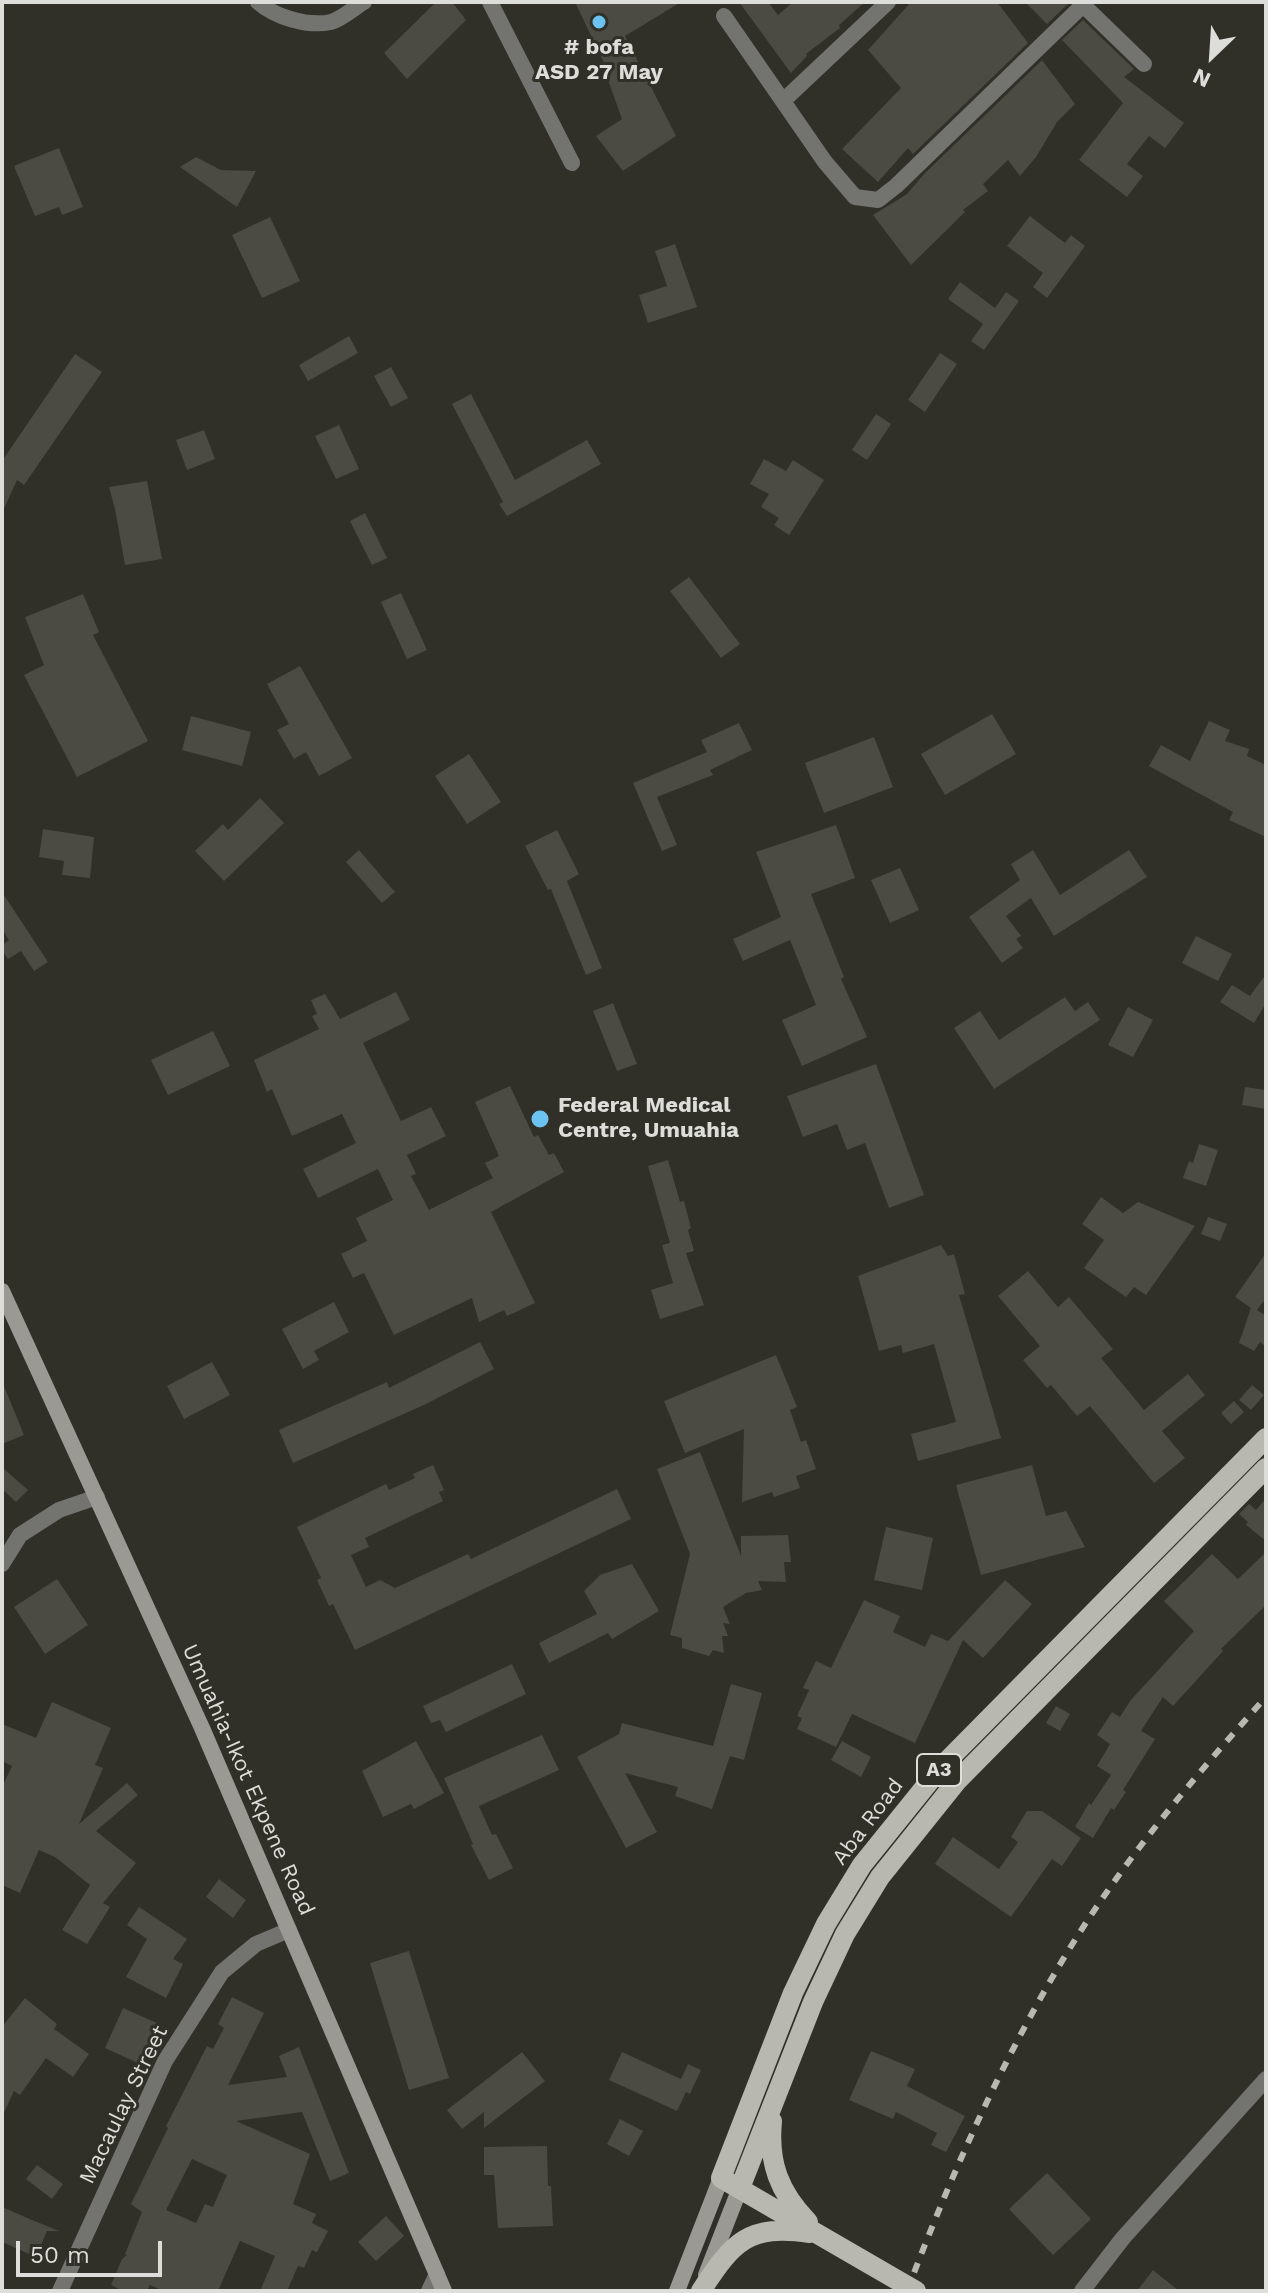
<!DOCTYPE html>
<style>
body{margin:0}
#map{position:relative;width:1268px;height:2293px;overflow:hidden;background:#302f28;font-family:"Work Sans",sans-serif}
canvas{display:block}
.frame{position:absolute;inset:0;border:4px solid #ddddd9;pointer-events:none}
.north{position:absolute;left:1172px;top:16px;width:80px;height:80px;-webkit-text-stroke:6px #302f28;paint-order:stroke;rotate:205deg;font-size:22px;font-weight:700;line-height:32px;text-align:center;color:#ddddd9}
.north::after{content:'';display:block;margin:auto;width:28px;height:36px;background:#ddddd9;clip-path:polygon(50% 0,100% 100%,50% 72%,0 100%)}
.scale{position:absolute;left:16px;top:2241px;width:146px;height:36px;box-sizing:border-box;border:4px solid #ddddd9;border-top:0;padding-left:10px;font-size:24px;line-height:28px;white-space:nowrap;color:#ddddd9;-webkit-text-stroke:6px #302f28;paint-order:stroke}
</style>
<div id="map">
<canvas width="1268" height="2293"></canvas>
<div class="frame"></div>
<div class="north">N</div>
<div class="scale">50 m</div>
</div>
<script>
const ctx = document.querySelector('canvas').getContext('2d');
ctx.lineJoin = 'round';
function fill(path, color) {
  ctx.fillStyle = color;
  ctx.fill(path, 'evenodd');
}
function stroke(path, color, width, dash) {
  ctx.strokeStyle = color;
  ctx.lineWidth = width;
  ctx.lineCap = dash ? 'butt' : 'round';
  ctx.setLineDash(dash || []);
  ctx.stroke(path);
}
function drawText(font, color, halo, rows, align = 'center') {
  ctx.font = font + ' "Work Sans",sans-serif';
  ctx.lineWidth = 6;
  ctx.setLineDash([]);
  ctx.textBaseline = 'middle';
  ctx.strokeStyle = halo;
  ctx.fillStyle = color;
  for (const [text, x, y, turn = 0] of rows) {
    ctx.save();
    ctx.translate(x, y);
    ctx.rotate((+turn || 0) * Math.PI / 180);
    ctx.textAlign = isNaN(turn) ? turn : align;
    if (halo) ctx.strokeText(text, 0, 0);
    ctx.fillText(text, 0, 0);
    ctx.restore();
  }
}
fill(new Path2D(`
 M436 2H452L466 20 407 79 384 53Z
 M575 2H681L625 36 676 136 623 171 596 136 622 119 603 66 605 65Z
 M739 2H768L778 15 793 2H865L839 25 840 28 806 54 807 56 791 73Z
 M911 2H997L1028 43 913 154 908 148 878 182 842 149 901 88 868 50Z
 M1025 2H1069V3L1047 24Z
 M1083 20 1134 69 1124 77 1184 123 1165 148 1149 136 1127 164 1143 176 1127 197 1079 160 1123 103 1062 40Z
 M1042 60 1075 104 1057 122 1036 157 1020 176 1008 160 983 184 988 191 963 210 965 212 911 265 873 215 907 194 924 174Z
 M59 148 83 207 62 215 59 207 35 216 14 166Z
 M196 157 221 170 256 171 237 207 180 167Z
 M1030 216 1065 243 1071 235 1085 246 1047 298 1033 287 1043 273 1007 246Z
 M270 217 300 281 262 298 232 235Z
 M675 244 697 307 648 323 639 295 667 286 655 251Z
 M960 282 995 308 1006 292 1019 301 984 350 971 341 983 324 948 299Z
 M349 336 358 353 308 381 299 365Z
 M940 353 957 364 925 412 908 400Z
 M75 354 102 372 24 485 17 480 2 513V461Z
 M391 367 408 398 391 407 374 376Z
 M471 394 515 480 587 440 601 464 507 516 499 504 503 502 452 404Z
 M876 414 891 424 867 460 852 450Z
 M339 425 359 469 336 479 315 436Z
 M204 430 215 459 187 470 176 440Z
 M764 459 786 471 793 460 824 480 789 535 774 525 779 518 761 507 769 494 750 484Z
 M147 481 162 559 125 565 115 509 109 487Z
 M365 513 387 558 372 565 350 521Z
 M689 577 740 644 721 658 670 591Z
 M401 593 427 650 407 659 381 602Z
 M83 594 99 632 93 635 148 741 77 777 24 675 44 665 25 617Z
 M300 666 352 758 319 776 306 752 294 759 277 730 289 724 267 684Z
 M992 714 1016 754 945 795 921 754Z
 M191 716 251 732 242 766 182 750Z
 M1209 721 1230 730 1225 741 1249 749 1247 756 1266 765V837L1229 820 1233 812 1149 766 1161 745 1190 761Z
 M739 723 752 750 710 770 713 775 657 797 677 845 662 851 633 783 707 752 701 740Z
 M874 737 893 787 824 813 805 763Z
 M469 754 501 802 467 824 435 776Z
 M260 798 284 823 224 881 195 851 223 824 228 830Z
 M836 825 855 878 811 894 844 977 841 979 867 1037 802 1066 782 1020 816 1005 790 940 743 961 733 939 781 917 756 852Z
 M43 829 94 837 90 878 62 875 64 861 39 857Z
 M557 830 579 874 567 881 602 968 586 975 551 889 548 890 525 846Z
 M359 850 395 892 382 903 346 862Z
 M1033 850 1060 895 1129 850 1147 877 1054 936 1031 898 1006 916 1021 936 1016 939 1023 948 1002 963 969 917 1020 880 1011 864Z
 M900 868 919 910 890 923 871 880Z
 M2 892 48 962 34 971 21 951 8 959 2 950V945L9 940 2 929Z
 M1196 936 1232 954 1218 981 1182 963Z
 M1266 974V1003L1254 1023 1220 1002 1232 985 1250 996Z
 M396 992 410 1020 363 1043 401 1121 431 1107 446 1136 407 1155 416 1174 411 1176 429 1210 493 1178 485 1163 499 1156 475 1102 510 1086 534 1137 538 1135 549 1155 554 1153 564 1172 491 1212 535 1303 507 1316 504 1310 479 1322 472 1298 394 1335 364 1273 353 1278 341 1254 367 1241 356 1218 393 1200 378 1169 318 1198 303 1169 356 1143 342 1114 292 1136 272 1089 267 1092 254 1060 319 1029 312 1016 317 1014 311 1000 325 994 340 1019Z
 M1065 997 1075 1011 1088 1002 1100 1020 994 1089 954 1028 980 1011 999 1040Z
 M613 1003 637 1064 617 1071 593 1011Z
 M1128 1007 1153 1020 1133 1057 1108 1045Z
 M213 1031 230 1066 168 1095 151 1060Z
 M876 1064 924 1195 889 1208 865 1143 847 1150 837 1124 803 1137 787 1096Z
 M1245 1087 1266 1090V1109L1242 1105Z
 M1199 1144 1218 1150 1206 1186 1183 1178 1189 1161 1193 1163Z
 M668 1160 680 1202 684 1201 691 1228 688 1230 694 1251 686 1253 704 1305 660 1319 651 1290 673 1283 662 1245 670 1243 648 1166Z
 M1101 1197 1123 1213 1138 1202 1195 1226 1146 1295 1134 1287 1126 1297 1084 1268 1104 1240 1082 1224Z
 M1208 1217 1227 1224 1220 1241 1201 1234Z
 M941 1245 948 1256 954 1254 965 1294 959 1295 1001 1438 918 1461 911 1434 956 1422 934 1344 903 1353 901 1345 879 1351 858 1276Z
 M1266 1253V1298L1257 1310 1266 1316V1347L1260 1342 1254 1351 1239 1343 1251 1308 1235 1297Z
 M1028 1271 1058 1307 1069 1297 1113 1349 1101 1358 1144 1410 1188 1374 1205 1395 1162 1431 1185 1458 1154 1483 1090 1406 1077 1416 1051 1385 1047 1388 1023 1360 1040 1346 998 1296Z
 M334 1302 349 1332 314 1351 319 1360 303 1369 282 1329Z
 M480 1342 494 1369 424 1405 293 1463 279 1430 387 1382 389 1388Z
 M776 1355 797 1407 790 1410 801 1442 806 1440 816 1469 796 1476 800 1488 774 1497 772 1492 742 1502 744 1429 685 1453 664 1401Z
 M212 1362 230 1395 184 1419 167 1386Z
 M2 1381 24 1435 2 1444Z
 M1252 1385 1264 1395 1251 1410 1239 1400Z
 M1234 1401 1244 1412 1231 1424 1221 1413Z
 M700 1452 741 1556V1536L788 1535 791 1562H784L786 1582 758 1581 762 1590 746 1593 723 1607 730 1624 723 1623 728 1636H722L724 1653 713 1650 709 1656 682 1648V1638L670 1635 690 1554 657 1469Z
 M433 1465 444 1490 439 1492 443 1501 365 1538 369 1547 351 1555 366 1587 380 1580 395 1588 468 1554 471 1559 617 1489 631 1519 355 1650 333 1604 329 1606 317 1580 321 1578 297 1527 386 1484 389 1490 415 1478 413 1474Z
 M1032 1465 1046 1516 1066 1511 1085 1547 981 1575 956 1485Z
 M2 1467 28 1490 16 1502 2 1489Z
 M1266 1498V1541L1246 1525 1248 1522 1239 1514 1249 1504 1256 1510Z
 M886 1527 933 1538 922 1590 874 1580Z
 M1266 1552V1605L1221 1649 1223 1651 1173 1706 1163 1697 1141 1731 1155 1739 1123 1790 1126 1792 1114 1810 1111 1808 1093 1838 1075 1827 1089 1803 1091 1805 1111 1775 1097 1766 1110 1744 1097 1735 1112 1712 1120 1717 1130 1701 1194 1631 1164 1601 1212 1554 1238 1579Z
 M632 1564 659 1611 612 1639 608 1633 549 1663 539 1643 597 1614 584 1591 600 1575Z
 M57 1579 88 1625 45 1654 14 1607Z
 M1005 1580 1032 1604 983 1658 963 1640 915 1743 852 1714 836 1747 797 1729 802 1718 797 1716 809 1690 803 1688 816 1661 831 1668 864 1600 900 1616 893 1632 925 1647 931 1634 948 1641Z
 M512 1664 526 1694 446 1732 440 1720 431 1723 423 1706Z
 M731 1684 762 1693 744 1760 730 1756 712 1809 675 1796 678 1787 625 1773 657 1832 626 1848 577 1757 619 1734 622 1723 713 1746Z
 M52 1702 111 1728 95 1765 103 1768 79 1824 127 1783 138 1795 96 1831 136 1863 103 1903 110 1907 87 1944 62 1930 90 1885 55 1857 39 1850 20 1893 2 1885V1787L12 1766 2 1761V1724L36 1738Z
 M1056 1706 1070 1714 1060 1731 1046 1723Z
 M542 1735 559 1770 479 1806 492 1835 496 1834 513 1868 489 1880 471 1845 473 1844 444 1778Z
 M416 1741 444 1793 414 1809 411 1804 383 1817 362 1771Z
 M842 1741 871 1757 861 1777 831 1760Z
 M1027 1811H1042L1081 1838 1062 1866 1052 1859 1011 1917 935 1864 953 1837 999 1869 1018 1842 1011 1837Z
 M219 1879 246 1900 233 1918 206 1897Z
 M139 1907 187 1939 173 1959 183 1964 166 1998 126 1977 147 1939 127 1925Z
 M409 1951 449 2078 409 2090 370 1963Z
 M232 1997 264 2013 228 2085 287 2077 279 2056 299 2047 349 2173 330 2181 302 2112 236 2121 310 2154 293 2204 316 2214 312 2223 328 2231 317 2252 312 2250 304 2268 298 2266 287 2291H260L275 2256 240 2241 218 2291H164L150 2285 147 2291H123L111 2285 122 2259 127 2255 125 2254 142 2212 131 2204 168 2128 166 2126 207 2046 213 2049 224 2028 218 2024ZM192 2159 227 2175 213 2207 205 2204 196 2223 166 2210Z
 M25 1998 57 2024 54 2029 89 2054 73 2077 46 2058 20 2095 14 2091 2 2117V2027Z
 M123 2008 159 2024 140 2064 105 2048Z
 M871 2051 915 2069 907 2086 965 2116 946 2152 931 2145 937 2133 896 2112 893 2119 849 2100Z
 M522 2052 545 2081 484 2128V2112L462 2129 447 2110Z
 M622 2052 681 2079 688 2064 701 2070 690 2094 686 2092 677 2111 609 2080Z
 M620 2119 643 2131 629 2156 607 2144Z
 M547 2146 548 2186H551L553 2226 498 2228 494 2175H484V2147Z
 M37 2165 63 2184 52 2199 26 2179Z
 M1047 2173 1091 2219 1053 2255 1009 2209Z
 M2 2207 32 2220 59 2231H47L36 2257 2 2242Z
 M386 2216 404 2236 376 2261 358 2242Z
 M1153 2270 1179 2291H1137Z`), '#4b4a43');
stroke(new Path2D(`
 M258 2C275 17 307 27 331 22 342 19 354 8 364 2
 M490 2 572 163
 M1080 2 1144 64
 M724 16 825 162 855 197 878 200 896 186 1083 5
 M783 101 888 2
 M2 1564 20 1535 59 1510 97 1497
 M60 2291 165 2061 222 1972 256 1944 289 1930
 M429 2291 437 2274
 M1082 2291 1123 2238 1266 2079`), '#737370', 16);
stroke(new Path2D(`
 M2 1291 202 1728 444 2291
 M706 2275 740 2188
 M677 2291 721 2178`), '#9a9994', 16);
stroke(new Path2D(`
 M772 2121C768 2163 779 2192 808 2222
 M740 2188 813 2002 845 1934 880 1877 957 1781 1266 1468
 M701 2291C733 2241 749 2224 810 2233
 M916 2291 721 2178 793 1993 826 1924 862 1865 941 1767 1266 1438`), '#b8b7b0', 20);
stroke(new Path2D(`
 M907 2291C951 2175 1001 2062 1065 1956 1122 1862 1193 1778 1266 1697`), '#b8b8b3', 6, [10, 10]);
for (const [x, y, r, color] of [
 [599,22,8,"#6cc3f2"],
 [540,1119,10,"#6cc3f2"]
]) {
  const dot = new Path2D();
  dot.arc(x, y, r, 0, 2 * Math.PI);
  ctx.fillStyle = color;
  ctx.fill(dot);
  stroke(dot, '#302f28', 3);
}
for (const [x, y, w] of [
 [939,1770,44]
]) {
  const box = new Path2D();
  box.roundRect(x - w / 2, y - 16, w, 32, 6);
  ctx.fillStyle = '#302f28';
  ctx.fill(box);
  stroke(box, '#ddddd9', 2);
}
drawText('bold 20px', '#ddddd9', null, [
 ["A3",939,1770]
]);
drawText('bold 22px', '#ddddd9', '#302f28', [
 ["# bofa",599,48],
 ["ASD 27 May",599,73],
 ["Federal Medical",558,1106,"left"],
 ["Centre, Umuahia",558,1131,"left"]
]);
drawText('22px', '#ddddd9', '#302f28', [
 ["Umuahia-Ikot Ekpene Road",248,1780,66],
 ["Aba Road",868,1822,-53],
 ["Macaulay Street",124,2105,-64]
]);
</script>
